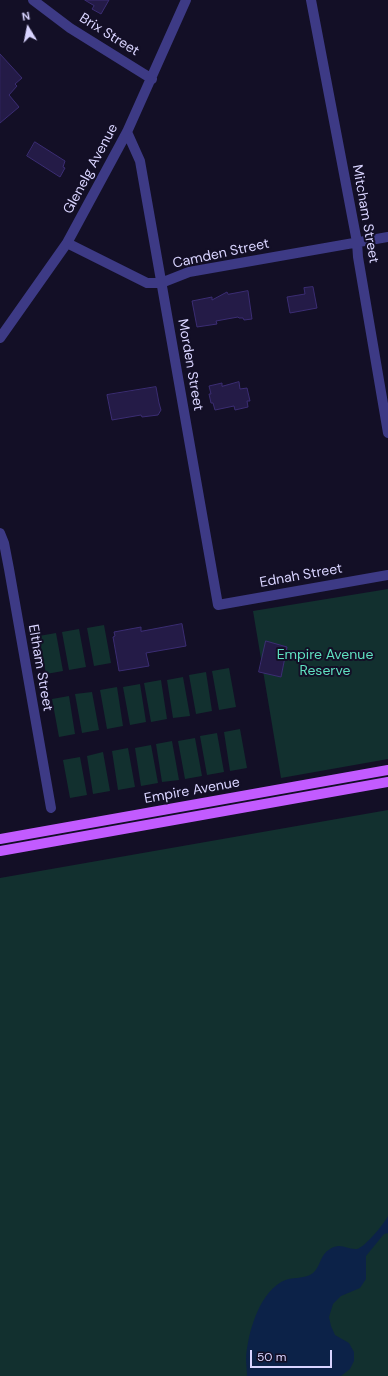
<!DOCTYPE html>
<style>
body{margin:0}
#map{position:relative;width:388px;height:1376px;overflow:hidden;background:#130f26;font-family:"DM Sans",sans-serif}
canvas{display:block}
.north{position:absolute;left:8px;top:8px;width:40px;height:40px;-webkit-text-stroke:3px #130f26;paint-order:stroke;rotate:350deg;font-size:11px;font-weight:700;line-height:16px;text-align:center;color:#d9d4ff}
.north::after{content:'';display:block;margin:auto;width:14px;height:18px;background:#d9d4ff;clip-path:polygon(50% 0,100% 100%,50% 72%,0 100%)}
.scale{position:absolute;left:250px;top:1350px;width:82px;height:18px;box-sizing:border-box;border:2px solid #d9d4ff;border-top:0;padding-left:5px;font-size:12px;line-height:14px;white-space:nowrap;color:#d9d4ff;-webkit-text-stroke:3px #130f26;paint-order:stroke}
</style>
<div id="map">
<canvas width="388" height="1376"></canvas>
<div class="north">N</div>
<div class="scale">50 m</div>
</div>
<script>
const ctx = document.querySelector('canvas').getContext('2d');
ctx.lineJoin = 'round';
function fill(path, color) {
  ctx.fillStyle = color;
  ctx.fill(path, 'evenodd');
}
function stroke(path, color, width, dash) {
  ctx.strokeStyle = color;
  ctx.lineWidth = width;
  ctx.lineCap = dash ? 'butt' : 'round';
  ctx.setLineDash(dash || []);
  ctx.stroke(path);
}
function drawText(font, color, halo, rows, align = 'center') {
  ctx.font = font + ' "DM Sans",sans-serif';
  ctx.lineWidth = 4;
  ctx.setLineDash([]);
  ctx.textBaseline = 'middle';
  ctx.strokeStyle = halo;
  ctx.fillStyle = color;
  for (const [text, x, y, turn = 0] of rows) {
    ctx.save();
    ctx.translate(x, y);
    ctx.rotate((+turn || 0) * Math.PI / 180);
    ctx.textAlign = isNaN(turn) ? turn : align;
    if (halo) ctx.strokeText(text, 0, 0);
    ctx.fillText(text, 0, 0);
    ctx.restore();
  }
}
fill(new Path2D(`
 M388 589V759L281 778 253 611Z
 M104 625 111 663 94 666 87 628Z
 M79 629 86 667 69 670 62 632Z
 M56 633 63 671 46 674 39 636Z
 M229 668 236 707 219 710 212 671Z
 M206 672 212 711 196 714 189 675Z
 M183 677 190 716 173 718 167 680Z
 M161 680 167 719 151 722 144 683Z
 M140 684 146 722 130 725 123 687Z
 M117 687 123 726 107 729 100 690Z
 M92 692 99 730 82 733 75 694Z
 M69 696 75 734 59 737 52 699Z
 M240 729 247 768 230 771 224 732Z
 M217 733 224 772 207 775 200 736Z
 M195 738 202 776 185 779 178 741Z
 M172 741 179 780 162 782 156 744Z
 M151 745 158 783 141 786 135 748Z
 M128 748 135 787 118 790 112 751Z
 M103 752 110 791 93 794 87 756Z
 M80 757 87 795 70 798 63 760Z
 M388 810V1376H0V878Z`), '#12302f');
fill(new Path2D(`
 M388 1216V1233L384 1234 366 1256V1279L360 1288 341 1296 333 1304 329 1317 331 1326 335 1335 349 1343 354 1352V1361L350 1369 341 1376H247C247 1370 246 1364 246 1358 248 1333 258 1296 281 1282 291 1276 304 1280 313 1273 321 1266 320 1254 330 1249 341 1242 347 1250 357 1249 365 1247 384 1224 388 1216Z`), '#0c2248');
const building = new Path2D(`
 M85 0H109L101 14 92 9 94 6Z
 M0 54 22 78 15 84 17 86 9 95 19 107 0 123Z
 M35 142 65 161 63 167 65 168 60 177 27 156Z
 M313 287 317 308 290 313 287 297 305 294 304 288Z
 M248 291 252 319 244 320 243 318H239L238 317 216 321 217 324 197 327 192 301 212 297V300L227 292 228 294Z
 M239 382 240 389 247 388 250 401H247L248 407 235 410 234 406 215 410 213 403H211L209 394H211L209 386 222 383V386Z
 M156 387 159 403 161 410 158 415 142 417 141 415 112 420 107 395Z
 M182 624 186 646 146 653 149 666 119 671 113 637 115 636 114 632 141 627V631Z
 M266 641 287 647 281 677 259 672Z`);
fill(building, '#241b47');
stroke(building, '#3b2d73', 1);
stroke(new Path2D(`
 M33 0 70 28 152 79
 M311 0 357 242 358 257 388 433
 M127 132 140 161 218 605 388 575
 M67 243 147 283H161L189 272 388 237
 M0 338 67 243 127 132 186 0
 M0 533 4 543 9 569 51 808`), '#3d3a85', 10);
stroke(new Path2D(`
 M0 839 388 770
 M0 851 388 782`), '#c25bff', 10);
drawText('14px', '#d9d4ff', '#130f26', [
 ["Brix Street",109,35,32],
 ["Glenelg Avenue",91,169,-62],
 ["Mitcham Street",365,214,80],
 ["Camden Street",221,254,-12],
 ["Morden Street",190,365,80],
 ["Ednah Street",301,576,-10],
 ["Eltham Street",40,668,80],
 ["Empire Avenue",192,791,-10]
]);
drawText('14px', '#5fe0c0', '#130f26', [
 ["Empire Avenue",325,655],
 ["Reserve",325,671]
]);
</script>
